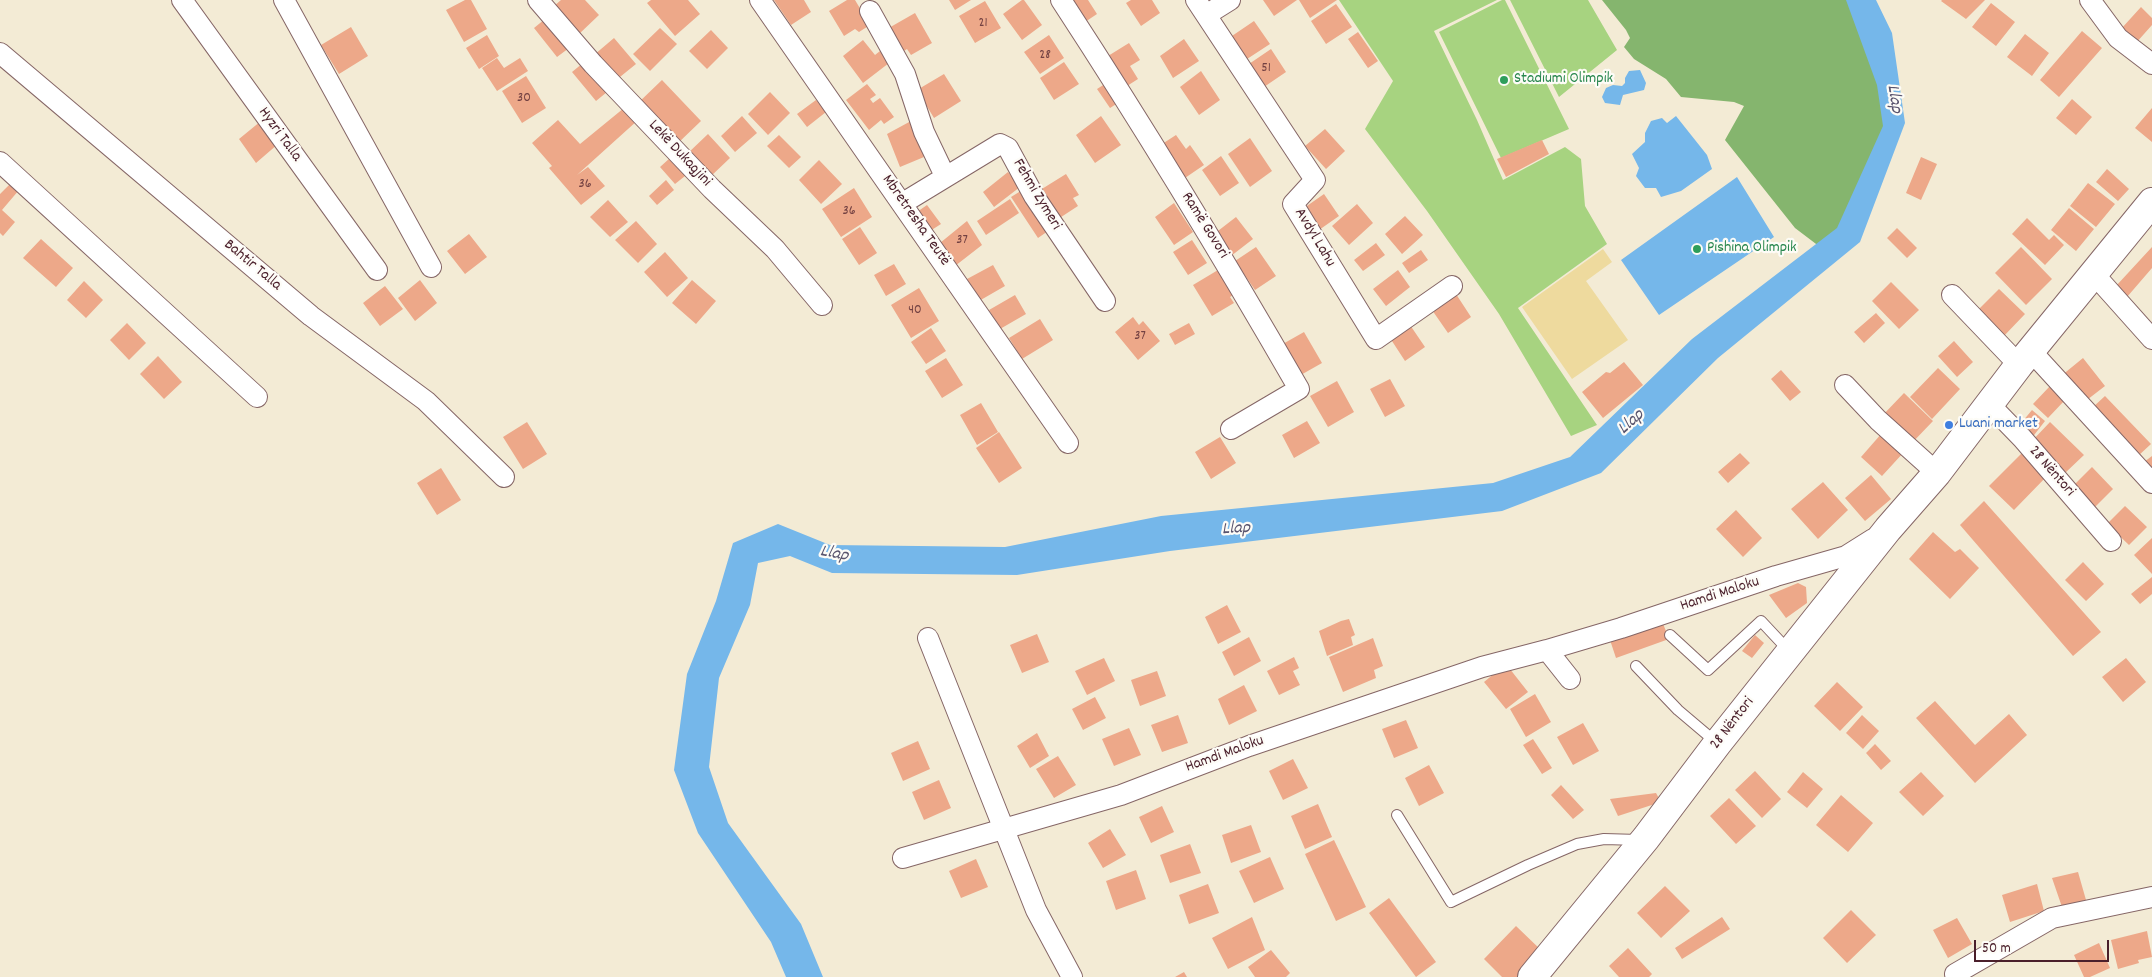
<!DOCTYPE html>
<meta charset="utf-8">
<style>
body{margin:0}
#map{position:relative;width:2152px;height:977px;overflow:hidden;background:#f3ebd5;font-family:Dekko,sans-serif}
canvas{display:block}
.scale{position:absolute;left:1974px;top:940px;width:135px;height:22px;box-sizing:border-box;border:2px solid #4a1f2b;border-top:0;padding-left:6px;font-size:15px;line-height:18px;white-space:nowrap;color:#4a1f2b;-webkit-text-stroke:4px #fdfcf7;paint-order:stroke}
</style>
<div id="map">
<canvas width="2152" height="977"></canvas>
<div class="scale">50 m</div>
</div>
<script>
const ctx = document.querySelector('canvas').getContext('2d');
ctx.lineJoin = 'round';
function fill(path, color) {
  ctx.fillStyle = color;
  ctx.fill(path, 'evenodd');
}
function stroke(path, color, width, dash) {
  ctx.strokeStyle = color;
  ctx.lineWidth = width;
  ctx.lineCap = dash ? 'butt' : 'round';
  ctx.setLineDash(dash || []);
  ctx.stroke(path);
}
function drawText(font, color, halo, rows, align = 'center') {
  ctx.font = font + ' Dekko,sans-serif';
  ctx.lineWidth = 4.5;
  ctx.setLineDash([]);
  ctx.textBaseline = 'middle';
  ctx.strokeStyle = halo;
  ctx.fillStyle = color;
  for (const [text, x, y, turn = 0] of rows) {
    ctx.save();
    ctx.translate(x, y);
    ctx.rotate((+turn || 0) * Math.PI / 180);
    ctx.textAlign = isNaN(turn) ? turn : align;
    if (halo) ctx.strokeText(text, 0, 0);
    ctx.fillText(text, 0, 0);
    ctx.restore();
  }
}
fill(new Path2D(`
 M1339 0H1497L1434 31 1477 120 1503 180 1565 147 1581 159 1585 206 1607 244 1518 308 1597 425 1571 436 1499 314 1427 211 1365 129 1393 81Z
 M1502 0H1505L1569 129 1501 158 1439 32Z
 M1510 0H1588L1617 50 1559 97Z`), '#a7d380');
fill(new Path2D(`
 M1602 0H1862L1892 123 1848 232 1824 250 1795 228 1725 140 1744 106 1734 102 1681 97 1666 79 1634 59 1624 47 1630 38 1626 30Z`), '#85b56e');
fill(new Path2D(`
 M1603 249 1612 262 1586 281 1628 340 1572 379 1522 307Z`), '#eeda9e');
fill(new Path2D(`
 M1846 0H1876L1892 33 1905 123 1860 242 1718 358 1601 473 1502 511 1170 551 1017 575 832 573 790 556 758 563 750 605 719 678 709 767 728 823 801 924 823 977H786L771 942 698 833 674 770 687 674 716 601 733 543 778 524 830 545 1005 547 1161 516 1493 483 1570 457 1692 339 1837 228 1883 126 1877 85Z
 M1640 70 1646 83 1644 90 1623 95 1620 105 1605 103 1602 97 1606 88 1613 85 1622 86 1625 83V78L1629 71Z
 M1676 116 1707 155 1712 169 1681 191 1661 197 1656 188H1645L1636 176 1639 168 1632 154 1645 142V133L1651 121 1662 118 1667 123Z
 M1737 177 1774 237 1659 315 1621 260Z`), '#75b7ea');
fill(new Path2D(`
 M465 0H471L487 29 464 42 446 10Z
 M561 0H585L599 15 578 35 553 7Z
 M651 0H688L700 14 675 36 647 3Z
 M774 0H804L811 12 791 25Z
 M847 0H855L870 25 859 32 855 29 844 36 829 11Z
 M949 0H971L955 10Z
 M1022 0H1024L1042 25 1022 40 1003 14Z
 M1071 0H1088L1097 14 1085 22Z
 M1131 0H1152L1160 13 1141 26 1126 3Z
 M1263 0H1297L1274 16Z
 M1299 0H1337L1310 18Z
 M1942 0H1985L1966 19 1941 1Z
 M985 1 1001 28 975 43 959 16Z
 M1991 3 2015 22 1996 46 1972 27Z
 M1336 4 1352 27 1326 44 1311 21Z
 M2141 7 2152 18V25L2136 43 2121 29Z
 M915 13 932 43 911 55 907 49 901 53 887 29Z
 M545 19 569 48 557 57 534 28Z
 M1254 21 1270 44 1244 61 1229 38Z
 M351 27 368 56 339 74 321 45Z
 M660 28 677 44 650 71 633 54Z
 M711 30 728 48 707 69 689 51Z
 M2082 31 2102 48 2059 97 2040 80Z
 M1358 32 1378 61 1368 68 1348 39Z
 M2025 34 2049 53 2032 76 2007 57Z
 M487 35 499 56 479 69 466 48Z
 M1049 35 1064 58 1040 74 1024 52Z
 M614 38 636 64 615 81 594 55Z
 M1184 39 1199 61 1173 78 1160 56Z
 M863 40 875 55 880 51 889 63 863 83 843 56Z
 M1129 43 1140 60 1130 66 1138 79 1127 86 1108 56Z
 M1271 49 1286 72 1261 89 1246 66Z
 M497 58 504 68 520 58 528 71 497 91 482 68Z
 M1064 62 1079 84 1054 100 1040 78Z
 M583 63 607 92 596 101 572 72Z
 M1201 71 1220 100 1199 115 1180 87Z
 M944 74 961 101 934 118 917 90Z
 M526 76 546 108 522 123 502 91Z
 M662 80 701 121 676 145 637 104Z
 M1108 82 1121 101 1110 108 1097 89Z
 M867 84 876 95 870 99 873 103 880 98 894 117 884 124 881 120 869 130 846 100Z
 M770 92 790 113 768 135 748 114Z
 M2072 99 2092 117 2076 135 2056 118Z
 M816 100 826 112 807 127 797 114Z
 M624 108 638 120 577 175 588 167 605 186 581 205 549 168 552 166 532 143 558 120 580 144Z
 M2152 108V142L2135 128Z
 M742 116 757 133 735 152 721 136Z
 M1101 116 1121 145 1095 163 1076 135Z
 M261 121 278 144 256 163 239 139Z
 M911 121 924 157 900 167 887 134Z
 M1325 129 1345 151 1326 169 1305 146Z
 M708 134 730 158 709 178 687 154Z
 M779 135 801 157 789 168 767 146Z
 M1176 135 1186 149 1190 145 1204 165 1182 180 1159 146Z
 M1250 138 1272 171 1250 187 1228 154Z
 M1542 140 1549 154 1506 177 1497 159Z
 M1221 156 1239 183 1220 196 1202 170Z
 M1921 157 1937 164 1921 200 1906 193Z
 M670 158 685 176 675 184 660 167Z
 M819 160 842 184 821 204 799 180Z
 M2107 169 2129 189 2118 201 2096 182Z
 M1008 172 1020 187 994 207 983 192Z
 M1066 174 1079 195 1073 198 1078 206 1055 221 1037 192Z
 M666 180 674 190 657 205 649 196Z
 M11 183 19 190 2 210 15 222 3 236 0 233V194Z
 M2088 183 2115 204 2096 227 2070 206Z
 M854 188 872 217 841 237 822 209Z
 M1024 189 1051 229 1038 238 1011 197Z
 M1324 194 1339 216 1319 230 1304 208Z
 M1010 199 1019 213 986 235 977 221Z
 M608 200 628 222 610 237 590 217Z
 M1174 203 1193 232 1174 245 1155 217Z
 M1357 204 1373 223 1349 245 1332 226Z
 M927 205 941 224 930 231 917 212Z
 M2069 208 2094 229 2076 251 2051 230Z
 M1405 216 1423 235 1402 254 1385 234Z
 M1236 217 1253 239 1231 256 1214 234Z
 M2027 218 2049 240 2054 235 2064 245 2045 265 2012 234Z
 M636 221 657 244 638 263 615 240Z
 M967 221 982 245 955 266 940 243Z
 M860 227 877 253 859 265 842 239Z
 M1897 228 1917 248 1907 258 1887 238Z
 M469 234 487 257 465 274 447 251Z
 M41 239 73 268 56 287 23 258Z
 M1192 240 1207 263 1188 275 1173 252Z
 M1376 243 1385 255 1363 271 1354 260Z
 M1256 247 1276 276 1255 290 1235 261Z
 M2021 247 2052 279 2026 305 1995 273Z
 M2152 247V268L2127 297 2116 286Z
 M1421 250 1428 260 1409 273 1402 263Z
 M665 252 688 278 667 297 644 272Z
 M894 264 906 284 886 296 874 275Z
 M993 265 1005 286 979 301 967 279Z
 M1223 267 1238 292 1230 297 1234 303 1212 316 1193 285Z
 M1398 270 1410 287 1386 306 1373 289Z
 M420 280 437 303 415 321 398 298Z
 M692 280 716 301 696 324 672 303Z
 M84 281 103 300 86 318 67 300Z
 M1891 282 1919 310 1899 329 1872 301Z
 M385 286 403 309 380 326 363 303Z
 M919 288 939 321 911 338 891 305Z
 M1999 289 2025 314 2003 337 1977 311Z
 M1456 294 1471 317 1448 333 1432 310Z
 M1015 295 1026 314 1000 329 989 310Z
 M1876 313 1885 323 1864 343 1854 332Z
 M1133 317 1139 325 1143 321 1160 341 1138 360 1115 332Z
 M1040 319 1053 340 1022 359 1009 338Z
 M127 323 146 343 129 360 110 340Z
 M1189 323 1195 334 1175 345 1169 334Z
 M1410 325 1425 347 1405 361 1390 338Z
 M931 328 946 351 926 364 911 342Z
 M1304 332 1322 363 1299 376 1281 345Z
 M1954 341 1973 362 1957 377 1938 356Z
 M158 356 182 382 164 399 140 374Z
 M946 358 963 385 942 398 925 371Z
 M2083 358 2105 386 2083 403 2061 376Z
 M1624 362 1643 385 1603 418 1582 392 1606 372 1610 373Z
 M1938 368 1960 389 1932 419 1910 397Z
 M1781 370 1801 392 1790 401 1771 379Z
 M1390 379 1405 406 1385 417 1370 389Z
 M1337 381 1354 412 1328 427 1310 396Z
 M2050 386 2065 400 2048 418 2033 404Z
 M1904 393 1933 421 1910 445 1881 417Z
 M2105 396 2151 444 2138 456 2092 408Z
 M981 403 998 432 977 445 960 415Z
 M2032 410 2045 421 2031 439 2017 428Z
 M1307 421 1320 443 1294 458 1282 435Z
 M527 422 547 454 523 469 503 437Z
 M2050 422 2084 455 2064 474 2031 442Z
 M999 432 1022 468 999 483 976 448Z
 M1882 433 1904 452 1882 476 1861 457Z
 M1220 437 1236 463 1211 479 1195 452Z
 M2024 451 2048 475 2014 510 1989 486Z
 M1740 453 1750 463 1728 483 1718 472Z
 M2152 456V473L2144 462Z
 M2092 467 2113 489 2095 507 2074 485Z
 M441 468 461 500 437 515 417 483Z
 M1871 475 1891 499 1865 521 1845 498Z
 M1823 482 1848 510 1818 539 1791 509Z
 M1984 501 2101 632 2073 656 1960 525Z
 M2125 506 2147 527 2129 545 2107 524Z
 M1736 510 1762 538 1743 557 1716 529Z
 M1933 532 1955 552 1960 549 1979 568 1950 599 1909 559Z
 M2152 538V574L2134 555Z
 M2083 562 2104 584 2086 601 2065 580Z
 M2152 577V594L2140 604 2131 594Z
 M1798 583 1806 587 1807 603 1786 618 1769 595Z
 M1227 605 1241 632 1218 644 1205 617Z
 M1349 619 1355 635 1351 637 1353 645 1327 656 1319 631 1341 621Z
 M1662 621 1669 639 1616 658 1610 640Z
 M1037 634 1049 662 1022 673 1010 645Z
 M1755 635 1764 643 1752 658 1742 651Z
 M1249 637 1261 661 1234 676 1222 652Z
 M1373 638 1383 666 1374 670 1376 678 1343 692 1329 657Z
 M1294 657 1299 668 1293 671 1300 685 1279 695 1267 671Z
 M1104 658 1115 681 1087 695 1075 671Z
 M2126 658 2146 682 2123 702 2102 677Z
 M1506 664 1528 692 1506 709 1484 682Z
 M1157 671 1166 696 1140 706 1131 680Z
 M1837 682 1863 707 1840 731 1814 706Z
 M1244 685 1257 711 1229 725 1218 699Z
 M1535 694 1551 722 1526 737 1510 709Z
 M1095 697 1106 718 1083 730 1072 709Z
 M1935 701 1975 745 2009 714 2027 735 1975 783 1916 718Z
 M1178 715 1188 743 1162 752 1151 725Z
 M1862 715 1879 731 1863 749 1846 733Z
 M1406 720 1418 748 1394 758 1382 729Z
 M1583 723 1599 751 1573 765 1557 737Z
 M1129 728 1141 755 1114 766 1102 739Z
 M1037 733 1049 756 1030 768 1017 746Z
 M1533 739 1552 768 1542 774 1523 745Z
 M918 741 930 769 903 781 891 753Z
 M1875 744 1891 761 1881 770 1866 753Z
 M1058 756 1076 785 1054 798 1036 769Z
 M1293 759 1308 788 1283 800 1269 771Z
 M1429 765 1444 793 1419 806 1405 778Z
 M1755 771 1781 799 1762 818 1735 790Z
 M1803 772 1823 789 1807 808 1787 792Z
 M1921 772 1944 796 1923 816 1899 792Z
 M939 780 951 808 924 820 912 792Z
 M1561 785 1584 810 1573 819 1551 795Z
 M1656 793 1661 802 1618 816 1610 799Z
 M1841 795 1873 823 1848 852 1816 825Z
 M1729 798 1756 826 1736 844 1710 816Z
 M1318 804 1332 837 1305 849 1291 816Z
 M1162 806 1174 832 1151 843 1139 817Z
 M1251 825 1261 852 1231 863 1222 835Z
 M1110 829 1126 855 1103 868 1088 843Z
 M1334 840 1366 907 1336 921 1305 854Z
 M1190 844 1201 873 1170 883 1160 855Z
 M1270 857 1284 889 1254 903 1239 871Z
 M976 859 988 887 961 898 949 871Z
 M1136 870 1146 899 1116 910 1106 881Z
 M2078 872 2086 900 2062 907 2052 878Z
 M1208 884 1219 913 1189 924 1179 895Z
 M2037 884 2044 911 2010 922 2002 895Z
 M1665 886 1690 911 1661 938 1637 913Z
 M1389 898 1436 962 1416 977 1369 913Z
 M1851 910 1876 935 1847 963 1823 938Z
 M1252 917 1265 950 1228 969 1212 938Z
 M1722 917 1730 929 1682 959 1675 948Z
 M1957 918 1972 944 1948 958 1933 930Z
 M1516 926 1542 951 1517 977H1502L1484 959Z
 M2147 931 2152 957 2138 960 2139 963 2118 969 2111 940Z
 M2099 943 2110 968 2090 977H2084L2074 955Z
 M1628 948 1652 974 1649 977H1619L1609 966Z
 M1271 950 1290 973 1286 977H1255L1248 967Z
 M1184 972 1187 977H1175Z`), '#eda889');
const lane = new Path2D(`
 M1670 635 1708 670 1761 621 1790 652
 M1636 666 1678 710 1717 743
 M1397 815 1451 902 1528 865 1577 844 1604 839 1639 840`);
const street = new Path2D(`
 M182 0 377 270
 M284 0 431 267
 M538 0 593 64 712 189 775 249 822 305
 M760 0 1068 443
 M1061 0C1144 127 1223 257 1299 389L1231 429
 M1196 0 1315 180 1293 204 1376 339 1452 286
 M2090 0 2118 38 2152 64
 M870 11 905 74 924 132 945 176
 M1206 15 1230 0
 M0 53 311 316 426 401 504 477
 M0 162 257 397
 M903 203 1000 144 1008 148 1034 196 1105 301
 M2093 273 2152 339
 M1952 295 2019 365
 M2031 351 2152 483
 M1845 385 1878 420 1937 473
 M1990 405 2022 438 2111 541
 M928 638 1036 910 1072 977
 M1547 650 1570 679
 M903 858 1121 795 1249 746 1482 667 1547 650 1621 628 1776 576 1846 556 1873 539
 M1955 974 2052 918 2152 897`);
const secondary = new Path2D(`
 M1532 977 1646 838 1717 744 1888 529 1937 473 2019 365 2152 202`);
stroke(lane, '#856666', 12);
stroke(street, '#856666', 22);
stroke(secondary, '#856666', 30);
stroke(lane, '#fff', 10);
stroke(street, '#fff', 20);
stroke(secondary, '#fff', 28);
for (const [x, y, r, color] of [
 [1504,80,5,"#2e9e5b"],
 [1697,249,5,"#2e9e5b"],
 [1949,425,5,"#3f7fe0"]
]) {
  const dot = new Path2D();
  dot.arc(x, y, r, 0, 2 * Math.PI);
  ctx.fillStyle = color;
  ctx.fill(dot);
  stroke(dot, '#fdfcf7', 2);
}
drawText('14px', '#734142', null, [
 ["21",983,24],
 ["28",1045,56],
 ["51",1266,69],
 ["30",524,99],
 ["36",585,185],
 ["36",849,212],
 ["37",962,241],
 ["40",915,311],
 ["37",1140,337]
]);
drawText('16px', '#27864d', '#fdfcf7', [
 ["Stadiumi Olimpik",1514,80],
 ["Pishina Olimpik",1707,249]
], 'left');
drawText('16px', '#4a1f2b', '#fdfcf7', [
 ["Hyzri Talla",279,135,54],
 ["Lekë Dukagjini",679,154,47],
 ["Fehmi Zymeri",1036,195,59],
 ["Mbretresha Teutë",915,221,55],
 ["Ramë Govori",1204,226,58],
 ["Avdyl Lahu",1314,238,59],
 ["Bahtir Talla",252,266,40],
 ["28 Nëntori",2051,472,49],
 ["Hamdi Maloku",1720,595,-18],
 ["28 Nëntori",1733,724,-52],
 ["Hamdi Maloku",1225,755,-20]
]);
drawText('16px', '#366cbe', '#fdfcf7', [
 ["Luani market",1959,425]
], 'left');
drawText('italic 18px', '#59546e', '#fdfcf7', [
 ["Llap",1893,99,82],
 ["Llap",1632,423,-42],
 ["Llap",1236,530,-3],
 ["Llap",834,555,11]
]);
</script>
